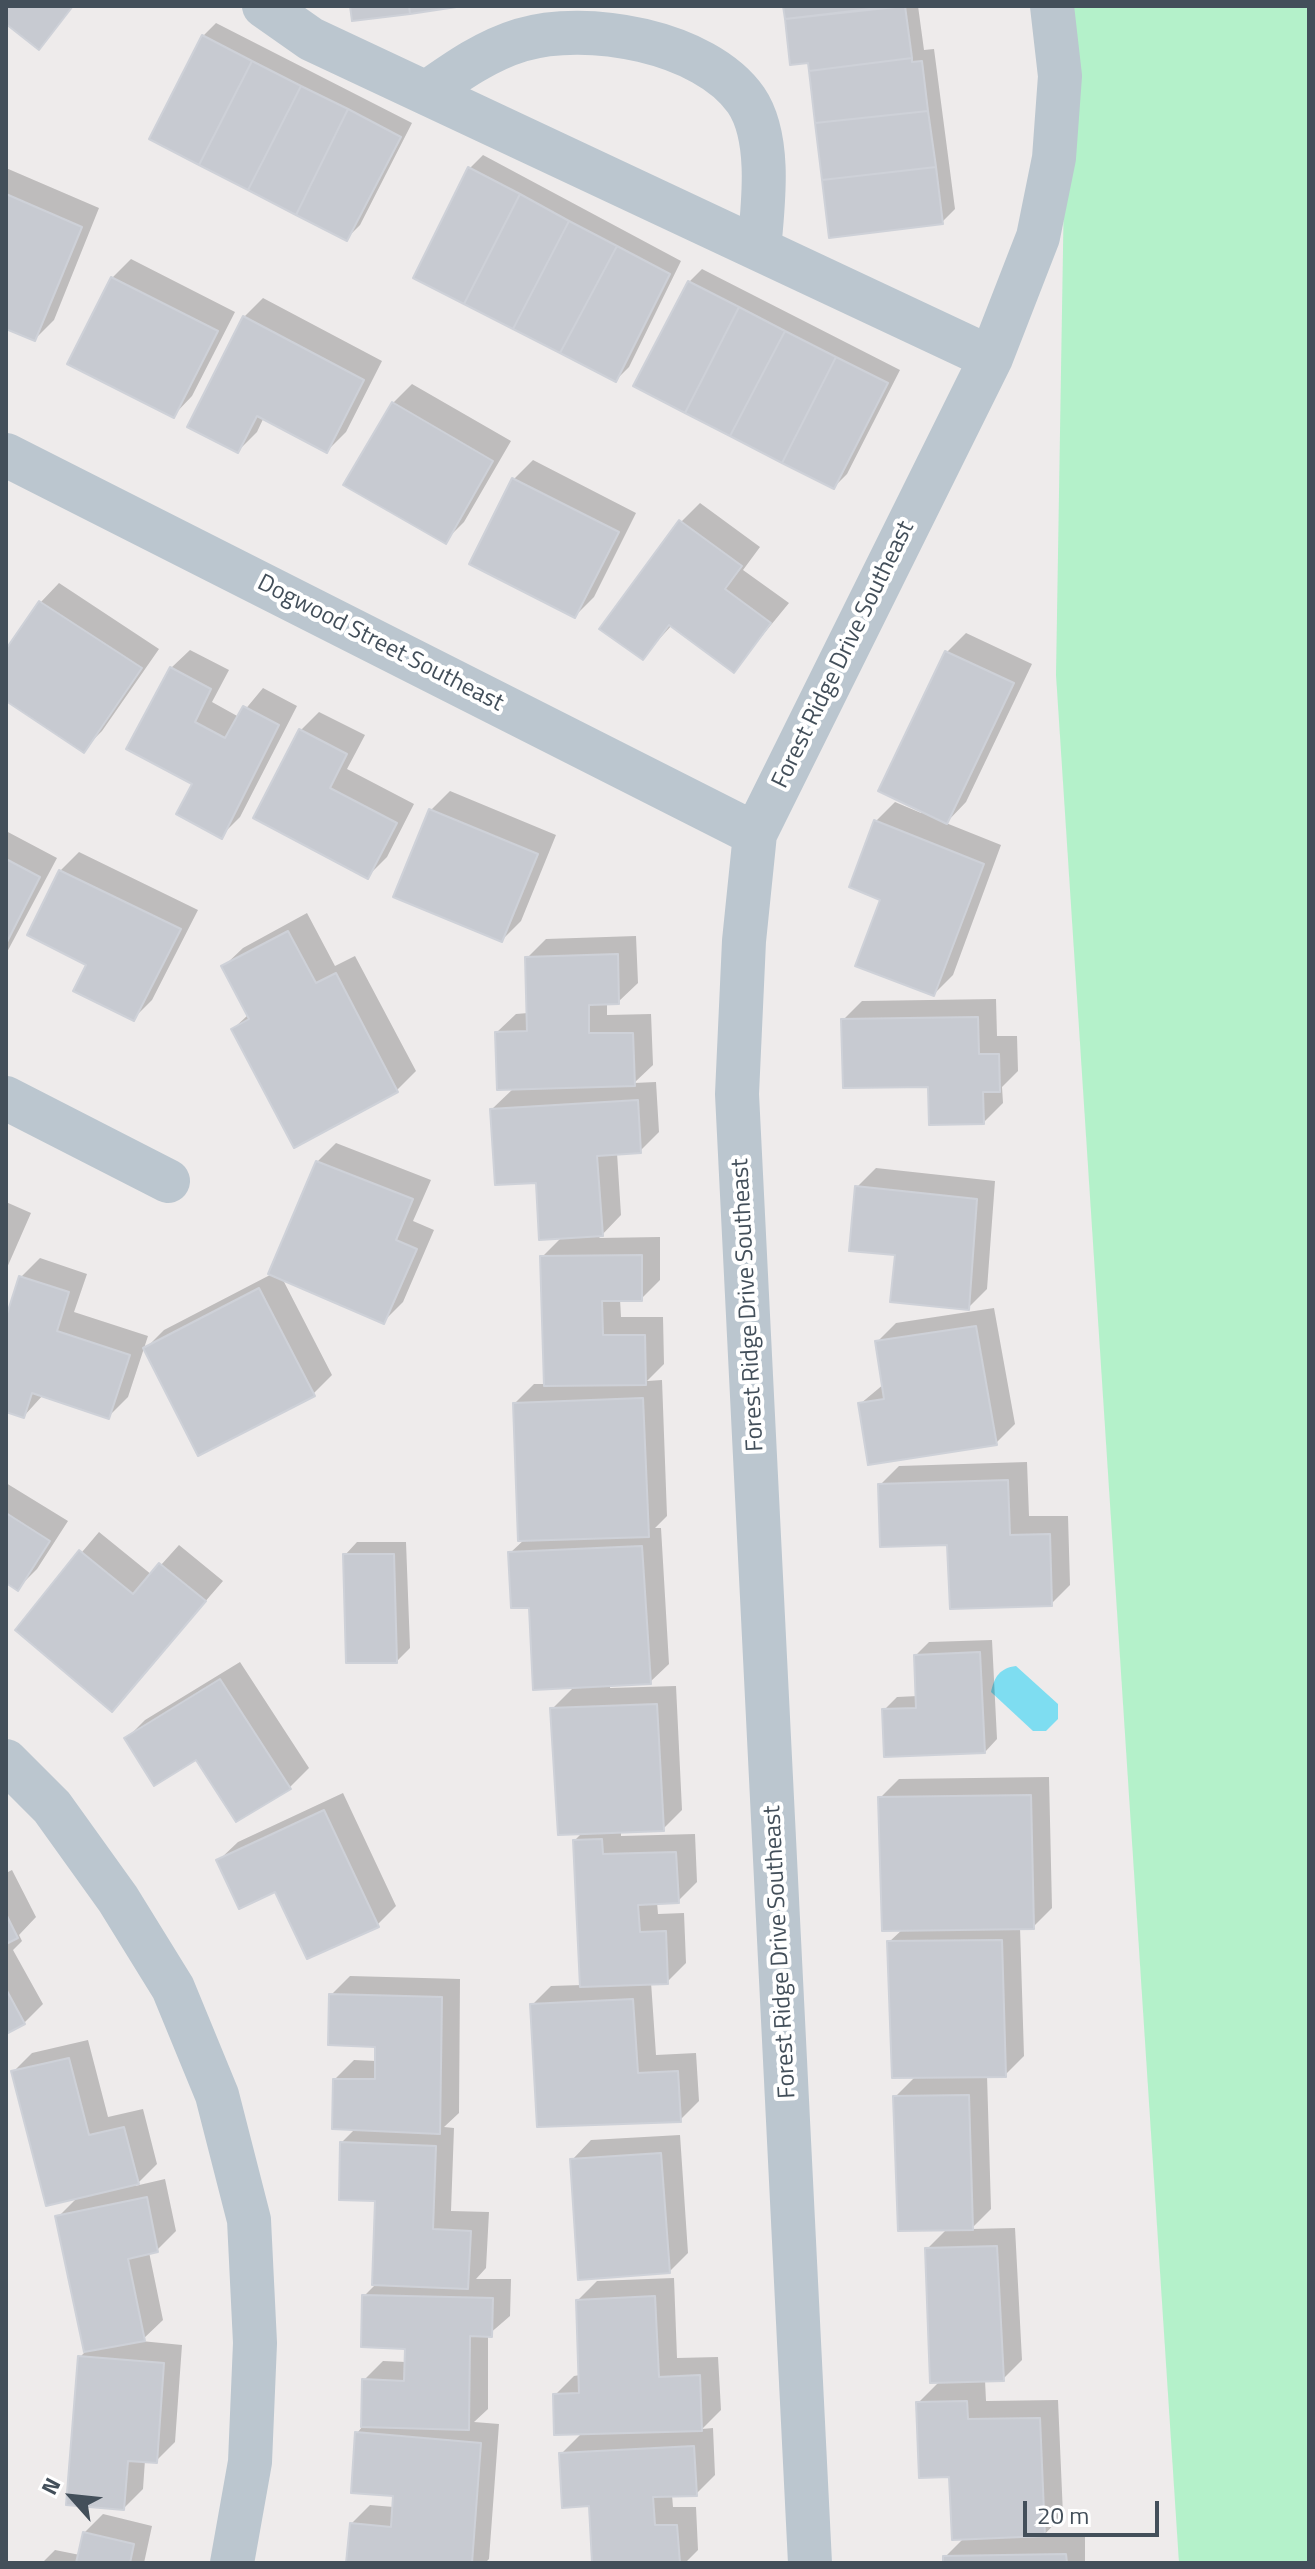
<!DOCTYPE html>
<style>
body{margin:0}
#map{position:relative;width:1315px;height:2569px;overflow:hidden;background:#eeebeb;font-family:"Titillium Web",sans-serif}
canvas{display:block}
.frame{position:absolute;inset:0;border:8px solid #434f5a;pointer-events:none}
.north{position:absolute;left:32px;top:2457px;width:80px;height:80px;-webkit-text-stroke:6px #fff;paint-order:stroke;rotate:297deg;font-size:22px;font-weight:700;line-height:32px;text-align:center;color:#434f5a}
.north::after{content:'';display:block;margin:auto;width:28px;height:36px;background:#434f5a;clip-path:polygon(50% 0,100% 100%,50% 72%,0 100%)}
.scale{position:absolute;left:1023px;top:2501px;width:136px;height:36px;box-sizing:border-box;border:4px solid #434f5a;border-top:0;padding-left:10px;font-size:24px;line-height:28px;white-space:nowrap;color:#434f5a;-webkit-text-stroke:6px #fff;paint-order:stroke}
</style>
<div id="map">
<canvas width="1315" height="2569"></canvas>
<div class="frame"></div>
<div class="north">N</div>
<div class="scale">20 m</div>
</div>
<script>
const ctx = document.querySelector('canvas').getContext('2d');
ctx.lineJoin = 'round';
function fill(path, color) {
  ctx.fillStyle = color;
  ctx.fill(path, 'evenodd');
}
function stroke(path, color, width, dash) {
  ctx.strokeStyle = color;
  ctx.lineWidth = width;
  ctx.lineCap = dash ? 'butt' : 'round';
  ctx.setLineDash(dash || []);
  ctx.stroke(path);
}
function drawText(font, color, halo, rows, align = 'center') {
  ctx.font = font + ' "Titillium Web",sans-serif';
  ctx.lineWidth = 8;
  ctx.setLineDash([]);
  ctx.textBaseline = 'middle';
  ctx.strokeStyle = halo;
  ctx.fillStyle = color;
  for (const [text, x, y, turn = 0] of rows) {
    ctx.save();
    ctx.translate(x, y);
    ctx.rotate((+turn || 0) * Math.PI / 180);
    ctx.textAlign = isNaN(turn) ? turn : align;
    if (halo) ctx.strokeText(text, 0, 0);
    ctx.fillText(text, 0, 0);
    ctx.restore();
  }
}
fill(new Path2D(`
 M1067 6H1309V2563H1179L1056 675Z`), '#b4f1ca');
fill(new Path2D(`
 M1016 1666 1058 1704V1719L1046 1731H1033L991 1692C994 1677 1000 1668 1016 1666Z`), '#7eddf1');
fill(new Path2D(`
 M784 6H918L924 50 934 49 955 209 942 222 810 60 792 63Z
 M216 23 412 123 360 225 347 238 203 36Z
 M483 155 681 261 629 367 616 380 416 277 470 168Z
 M6 168 99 208 54 320 35 339 6 326Z
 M131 259 235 312 192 396 174 415 112 278Z
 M702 269 900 370 847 474 834 487 689 282Z
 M263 298 382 361 346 432 327 451 264 417 257 432 238 451 244 317Z
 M412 384 511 441 464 522 445 541 393 403Z
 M533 460 636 513 594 597 575 616 514 479Z
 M700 503 760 547 743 570 789 603 734 670 672 625 642 658 681 522Z
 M59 583 159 649 102 731 83 750 6 699V653L41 602Z
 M966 633 1032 664 966 802 946 823 1001 845 953 975 934 994 883 899 876 821 895 802 921 813 947 652Z
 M190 650 229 670 212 702 239 717 263 688 297 706 240 817 221 836 195 783 171 668Z
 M319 712 365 735 347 769 414 804 387 857 368 876 300 731Z
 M450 791 556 835 521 921 502 940 431 810Z
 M6 831 57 858 6 954Z
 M79 852 198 910 152 1000 133 1019 89 964 60 871Z
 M307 913 335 966 355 956 416 1071 397 1090 295 1145 233 1029 249 1014 224 966 243 948Z
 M636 936 638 983 618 1002 607 1003V1015L651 1014 653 1065 634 1083 656 1082 659 1132 640 1151 617 1153 621 1215 599 1238 660 1237V1280L641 1299H620L621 1317H663L664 1364 647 1381 662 1380 667 1516 655 1528H661L669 1664 650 1682 610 1685V1688L676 1686 682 1810 663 1829 621 1831V1836L695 1834 697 1882 678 1901 657 1902 658 1914 684 1913 686 1963 667 1982H651L656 2055 696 2053 699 2101 680 2120 532 2005 551 1986 582 1985 575 1840 583 1832 552 1709 575 1686 531 1606 510 1553 525 1539 515 1403 534 1384H546L542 1257 563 1236 538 1181 492 1109 514 1088 497 1032 516 1014 528 1013 527 958 546 939Z
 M996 999 997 1036H1017L1018 1071 1002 1087 1003 1103 984 1122 843 1020 862 1001Z
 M336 1143 431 1180 413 1221 434 1230 403 1302 384 1321 282 1278 332 1375 313 1394 145 1349 164 1330 270 1275 317 1162Z
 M876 1168 995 1181 987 1289 968 1308 897 1254 857 1187Z
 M6 1202 31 1213 6 1270Z
 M40 1258 87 1274 74 1312 148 1336 128 1397 109 1416 43 1395 24 1416 6 1410V1324L21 1277Z
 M994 1308 1015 1424 996 1443 860 1404 884 1384 877 1342 896 1323Z
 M1027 1462 1029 1516H1068L1070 1585 1051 1604 949 1543 880 1485 899 1466Z
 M6 1483 68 1521 37 1569 18 1588 6 1580Z
 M99 1532 152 1575 179 1545 223 1581 112 1709 17 1629Z
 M357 1542H406L410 1648 397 1661 345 1555Z
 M992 1640 997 1739 985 1752 884 1710 897 1697 918 1696 916 1655 929 1642Z
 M240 1662 309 1768 290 1787 126 1739 145 1720Z
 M1049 1777 1052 1908 1033 1927H1020L1024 2056 1005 2075H987L991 2209 971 2229 1015 2228 1022 2360 1003 2379 985 2380 986 2401 1058 2400 1063 2515 1042 2537 1085 2536V2563H945V2557L965 2537 951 2475 918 2403 940 2381 927 2249 948 2228 895 2097 916 2076 889 1942 903 1929 880 1798 899 1779Z
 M343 1793 396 1906 377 1925 276 1890 219 1860 238 1842Z
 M12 1870 36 1917 19 1935 22 1941 13 1950 43 2004 24 2023 6 2032V1873Z
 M350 1976 460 1979 459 2113 444 2127 454 2128 451 2211 489 2212 486 2268 476 2279H511L510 2316 488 2335V2409L474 2422 499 2424 489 2559 485 2563H348L351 2524 370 2505 394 2507 395 2495 357 2433 363 2426 364 2380 383 2361 406 2362 407 2347 364 2296 377 2283V2200L342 2142 356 2128 335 2079 354 2060 377 2061V2045L331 1995Z
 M88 2040 108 2117 143 2109 157 2164 135 2186 165 2179 176 2231 157 2250 149 2252 163 2320 141 2341 182 2345 175 2442 156 2461 145 2460 143 2489 124 2508 80 2357 86 2351 58 2217 78 2197 13 2072 32 2053Z
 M680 2135 688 2253 669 2272 572 2160 591 2140Z
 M674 2278 677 2358 718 2357 721 2410 702 2429 713 2428 715 2475 696 2494 672 2495 673 2507H696L698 2550 685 2563H594L591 2504 561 2454 583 2432 555 2395 574 2376 580 2375 578 2300 597 2281Z
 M103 2514 152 2526 144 2563H42L55 2550 80 2555 84 2533Z`), '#0003');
const building = new Path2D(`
 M6 6H73L39 50 6 24Z
 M350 6H409L410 14 352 21Z
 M409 6H463L410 14Z
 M783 6H895L785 19Z
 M905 6 912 58 809 71 808 63 790 65 785 19Z
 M202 35 252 61 199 165 149 139Z
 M912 58V62L922 61 928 111 815 123 809 71Z
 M252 61 301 86 248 190 199 165Z
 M301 86 348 109 296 215 248 190Z
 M348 109 401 137 347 241 296 215Z
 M928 111 936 167 822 180 815 123Z
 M468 167 520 194 464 304 413 278Z
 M936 167 943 224 829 238 822 180Z
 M6 194 82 227 35 341 6 329Z
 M520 194 569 221 513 329 464 304Z
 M569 221 617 246 560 353 513 329Z
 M617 246 670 274 616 382 560 353Z
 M111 277 218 331 174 418 67 364Z
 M688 281 739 307 685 413 633 386Z
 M739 307 785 331 730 436 685 413Z
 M243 316 364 380 327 453 257 416 238 453 187 427Z
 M785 331 836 357 782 463 730 436Z
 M836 357 888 383 834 489 782 463Z
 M392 402 493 461 446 544 343 485Z
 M512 478 619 532 575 618 469 564Z
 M679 520 742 566 725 589 771 623 734 673 669 625 643 660 599 629Z
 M39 601 142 668 84 753 6 701V649Z
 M945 651 1014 683 947 824 878 791Z
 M170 667 211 689 195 722 225 738 243 706 279 725 222 839 176 814 192 784 126 749Z
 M299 729 347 754 330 788 397 823 368 879 253 818Z
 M429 809 538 854 502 942 393 897Z
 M874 820 984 864 934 996 855 966 880 900 849 887Z
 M6 859 40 877 6 944Z
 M59 870 181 929 134 1021 73 991 86 965 27 935Z
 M288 931 316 983 336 973 398 1092 294 1148 231 1029 249 1019 221 966Z
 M618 954 619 1004 589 1005V1033H633L635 1086 497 1090 495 1032 527 1031 525 957Z
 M978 1017 979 1054H999L1000 1092H983L984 1124 929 1125 928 1087 843 1088 841 1019Z
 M638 1100 641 1153 597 1156 603 1236 539 1240 536 1183 495 1185 490 1109Z
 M316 1161 413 1199 396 1240 417 1249 384 1324 268 1274Z
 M855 1186 977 1199 969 1310 890 1302 895 1255 849 1251Z
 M642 1255V1301H602L603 1335H645L646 1385 544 1386 540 1256Z
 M19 1276 69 1292 57 1331 130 1355 109 1419 32 1393 24 1418 6 1412V1317Z
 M259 1288 315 1396 198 1456 143 1348Z
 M976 1326 997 1445 868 1465 858 1403 884 1399 875 1341Z
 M643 1398 649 1537 518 1541 513 1403Z
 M1008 1480 1010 1535 1050 1534 1052 1606 950 1609 947 1545 880 1547 878 1484Z
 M6 1513 50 1541 18 1591 6 1583Z
 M642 1546 651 1684 533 1690 529 1608H511L508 1552Z
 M79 1550 133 1594 159 1563 206 1601 112 1712 15 1630Z
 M343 1554H394L397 1663H346Z
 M980 1652 985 1753 884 1757 882 1709 916 1708 914 1655Z
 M220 1679 291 1789 236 1822 196 1760 154 1786 124 1738Z
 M657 1704 664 1831 558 1835 550 1708Z
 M1031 1795 1034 1929 882 1931 878 1797Z
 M324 1810 379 1927 307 1959 275 1892 239 1909 216 1860Z
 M602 1839 603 1854 676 1852 679 1903 638 1905 640 1932 666 1931 668 1984 580 1987 573 1840Z
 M6 1914 18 1938 6 1944Z
 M1002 1940 1006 2077 892 2078 887 1941Z
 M6 1989 25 2024 6 2034Z
 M329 1994 442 1997 440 2134 332 2129 333 2079H375V2047L328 2045Z
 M633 1999 638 2073 678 2071 681 2122 537 2127 530 2004Z
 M69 2058 89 2135 124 2127 139 2184 46 2206 11 2071Z
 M969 2095 973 2230 898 2231 893 2096Z
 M340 2142 436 2146 433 2229 471 2231 468 2289 372 2285 375 2201 339 2200Z
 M661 2153 670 2273 578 2280 570 2159Z
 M147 2197 158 2252 128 2259 145 2341 84 2352 55 2216Z
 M997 2246 1004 2381 930 2383 925 2248Z
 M362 2295 493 2298 492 2337 470 2336 469 2430 361 2427 362 2379 404 2381 405 2349 361 2347Z
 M655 2296 659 2377 700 2375 702 2431 554 2435 553 2394 579 2393 576 2300Z
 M78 2356 164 2363 157 2463 128 2461 124 2510 66 2505Z
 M967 2401 968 2419 1040 2418 1045 2536 952 2540 949 2477 919 2478 916 2402Z
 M355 2432 481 2443 472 2563H346L350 2523 391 2527 393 2496 351 2493Z
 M694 2446 697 2496 653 2497 655 2525H677L680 2563H592L589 2506 562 2508 559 2453Z
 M83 2532 134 2544 130 2563H76Z
 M1066 2554 1067 2563H943V2556Z`);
fill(building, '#c7cad1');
stroke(building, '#ced1d8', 2);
stroke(new Path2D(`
 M264 6 311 39 991 358
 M426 93C456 72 485 51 521 40 586 20 705 41 746 100 772 138 763 206 759 249
 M6 455 755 834
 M6 1098 168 1181
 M6 1761 52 1807 118 1899 173 1988 217 2095 249 2220 255 2343 250 2462 232 2563
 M810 2563 737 1094 744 941 755 834 991 358 1038 237 1054 158 1060 76 1052 6`), '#bbc6cf', 44);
drawText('24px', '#434f5a', '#fff', [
 ["Dogwood Street Southeast",380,644,27],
 ["Forest Ridge Drive Southeast",844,655,-64],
 ["Forest Ridge Drive Southeast",749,1305,-93],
 ["Forest Ridge Drive Southeast",781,1952,-93]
]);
</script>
